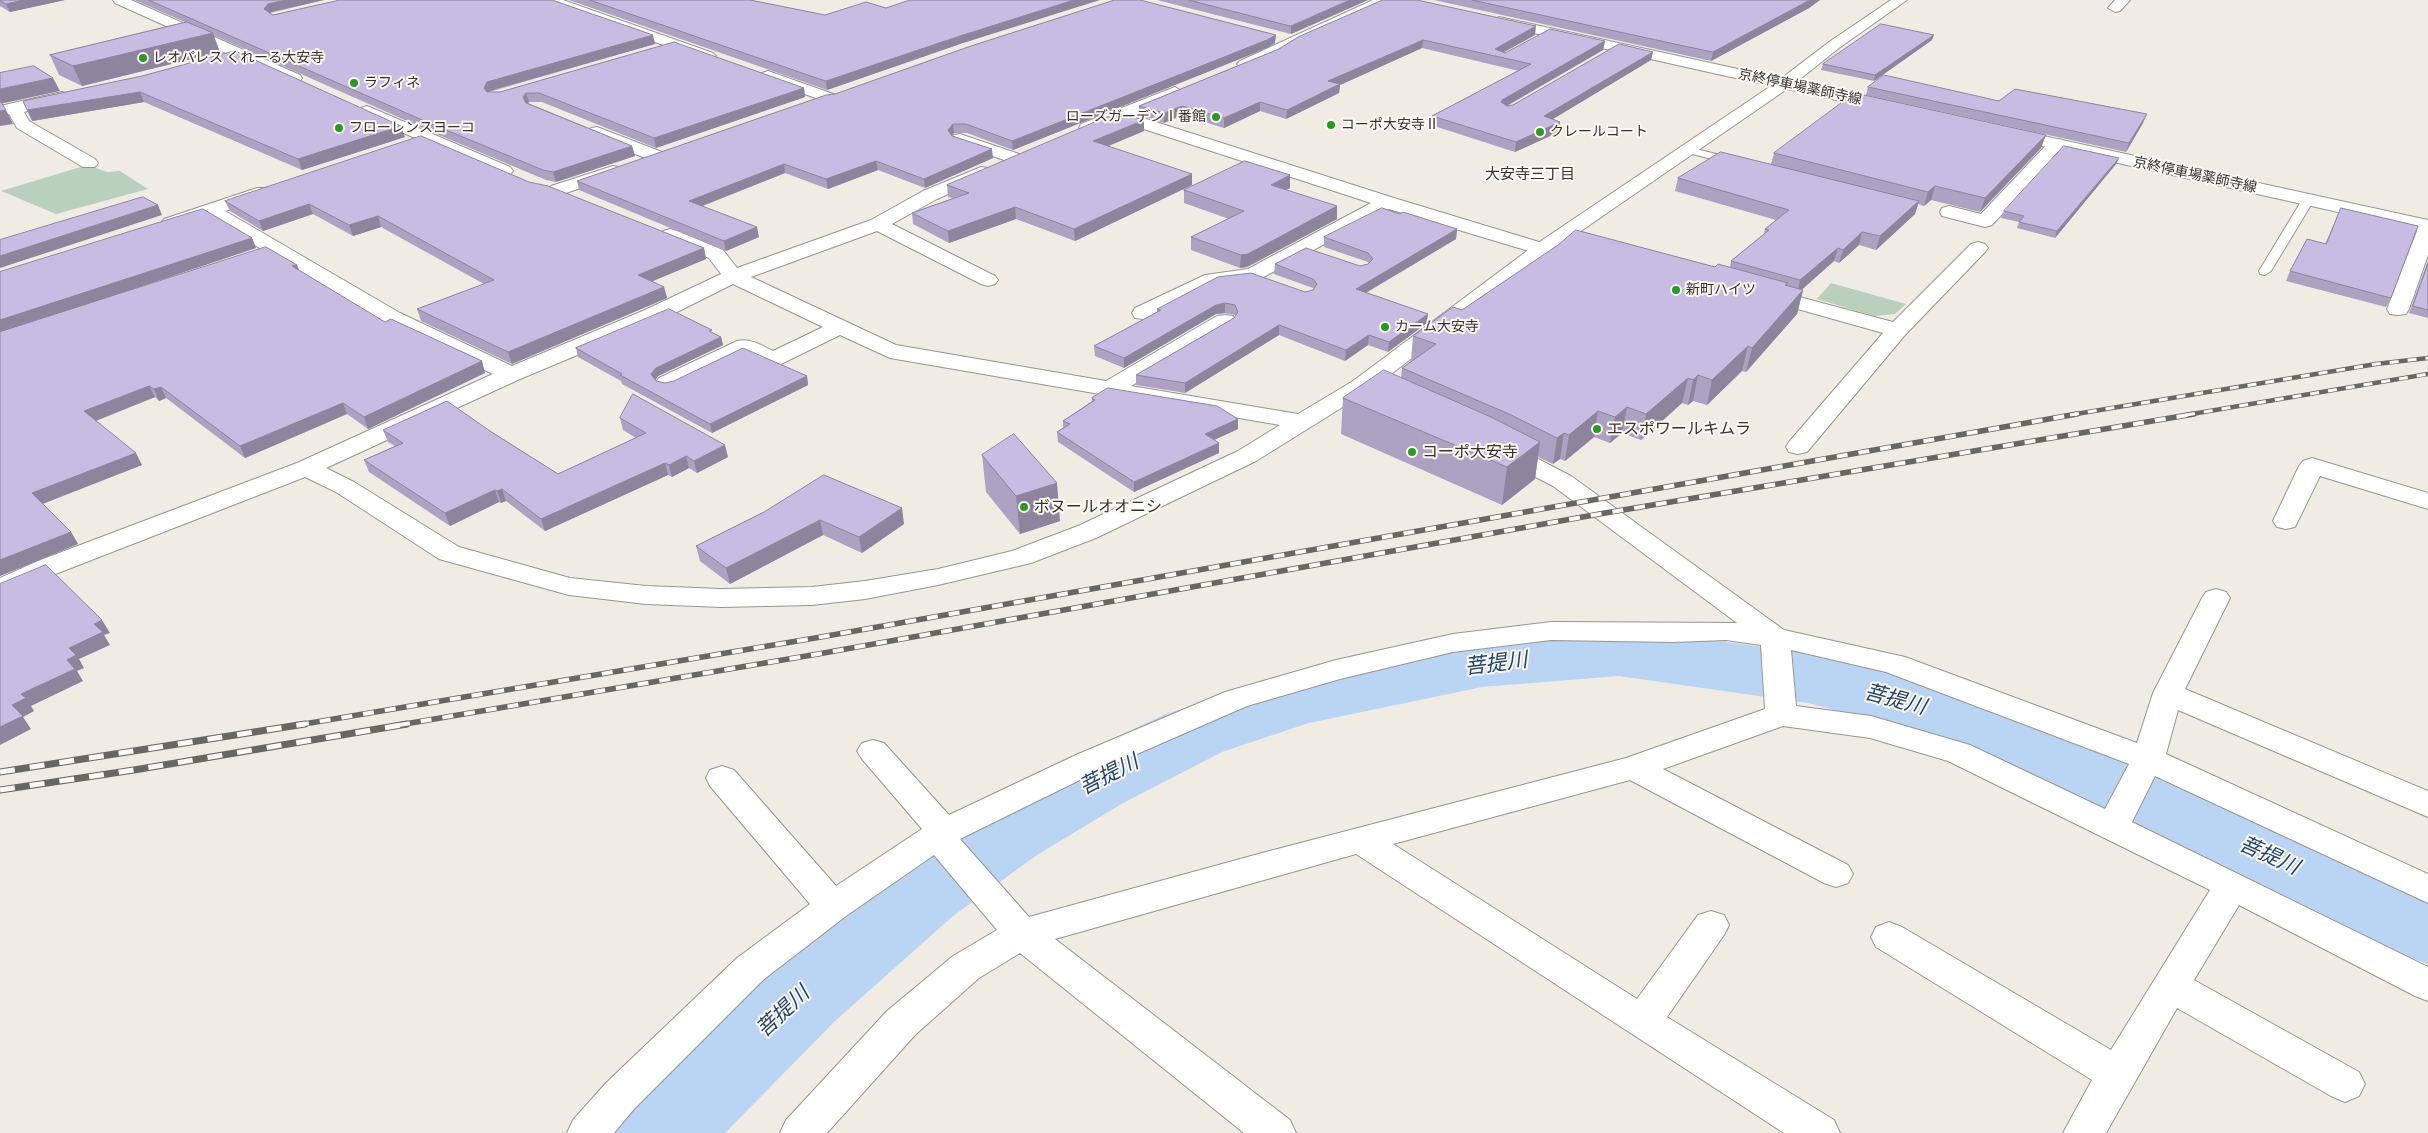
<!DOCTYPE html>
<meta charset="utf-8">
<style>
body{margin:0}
canvas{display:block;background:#f0ece4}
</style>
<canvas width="2428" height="1133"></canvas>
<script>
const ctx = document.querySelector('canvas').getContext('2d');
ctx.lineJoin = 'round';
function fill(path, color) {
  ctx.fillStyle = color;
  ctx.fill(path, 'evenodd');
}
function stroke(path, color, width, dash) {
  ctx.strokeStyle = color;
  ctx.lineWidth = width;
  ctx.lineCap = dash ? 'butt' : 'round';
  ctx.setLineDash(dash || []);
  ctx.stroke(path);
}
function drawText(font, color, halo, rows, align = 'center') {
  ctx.font = font + ' Cabin,"Noto Sans JP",sans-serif';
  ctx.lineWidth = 4;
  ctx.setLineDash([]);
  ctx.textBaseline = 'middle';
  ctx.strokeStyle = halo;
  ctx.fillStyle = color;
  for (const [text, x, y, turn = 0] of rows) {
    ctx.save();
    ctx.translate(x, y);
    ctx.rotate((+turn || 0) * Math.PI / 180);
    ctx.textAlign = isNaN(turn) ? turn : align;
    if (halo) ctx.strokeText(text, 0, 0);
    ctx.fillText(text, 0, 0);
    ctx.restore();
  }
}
fill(new Path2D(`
 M87 165 107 172 120 171 148 189 56 214 1 191Z
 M1831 283 1906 304 1895 314 1874 316 1817 299Z`), '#b9d0bc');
fill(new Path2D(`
 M1619 628 1808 653 1966 693 2116 754 2428 889V964L2396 953 2058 794 1913 731 1808 703 1619 676 1482 687 1309 723 1222 752 1123 803 1037 855 953 916 835 1021 725 1133H604L620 1100 769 965 891 868 977 811 1065 761 1166 714 1298 674 1482 639Z`), '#bad4f4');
const lane = new Path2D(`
 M1688 147 1740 160 1742 162 1736 165 1684 152V148Z
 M2308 196 2314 200 2271 271 2265 275 2260 274 2259 271 2302 200Z`);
const street = new Path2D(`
 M113 0H131L300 75 302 78 300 81H288L115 3Z
 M543 0H563L713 53 716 56 713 59H703L545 3Z
 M1373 0H1391L1389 3 1250 67 1245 69 1237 64 1240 61Z
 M1891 0H1907L1839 48 1790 87H1778L1776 84 1778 81 1829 42Z
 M2115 0H2130L2120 11 2115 12 2108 8Z
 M768 71 836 95 838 98 836 101 830 103 762 79 760 76 762 73Z
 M1175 87 1183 92 1181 95 1134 115 1394 198 1549 245 1552 249 1549 253 1542 255 1389 209 1260 279 1217 285 1151 318 1143 319 1135 318 1132 313 1135 308 1205 275 1248 269 1371 203 1119 121 1093 132H1081L1079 128 1081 124Z
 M62 92 68 94 70 97 68 100 24 112 29 121 95 159 98 163 95 167H83L17 128 9 114 0 116V106Z
 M367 106 510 167 513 171 510 175H498L361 114 359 111 361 108Z
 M597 127 662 152 665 156 662 160H650L591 136 589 132 591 128Z
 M960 134 1019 154 1022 158 1019 162 1013 163 954 143 951 139 954 135Z
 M2057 139 2063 140 2066 144 2063 148 1992 225 1985 227 1942 216 1940 212 1942 208 1949 206 1981 214 2051 140Z
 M613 166 619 167 622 171 619 175 557 196 551 194 548 190 551 186Z
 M981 167 987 168 990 172 987 176 937 199 892 224 995 276 998 280 995 284 988 286 981 284 877 231 751 277 896 345 1106 381 1217 316 1225 315 1233 316 1236 321 1233 326 1131 386 1298 414 1353 381 1361 379 1369 381 1395 393 1399 398 1395 403 1387 405 1362 395 1256 461 1096 538 1031 563 938 585 865 599 812 605 721 607 646 604 569 595 439 559 336 492 305 477 58 573 0 598V578L38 561 297 463 493 374 384 323 208 217 171 229 164 227 161 223 164 219 257 188H269L272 192 269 196 225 211 400 313 512 366 645 310 721 274 709 258 663 239 660 235 663 231 670 229 677 231 723 250 737 268 871 220 923 191ZM733 284 823 327 773 351C761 345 750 338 737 341L659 378 655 383 659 388 667 390 675 388 745 354C757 360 767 367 781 364L840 335 890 358 1280 425 1238 451 1078 526 1012 551 938 569 865 581 812 587 721 589 646 586 570 578 459 547 354 482 326 468 520 379 661 320Z
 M2428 222V255L2409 309 2406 314 2398 315 2390 314 2387 309 2418 228 2421 224Z
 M1978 242 1985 244 1988 248 1985 252 1905 335 1807 452 1798 454 1789 452 1786 447 1789 442 1883 333 1755 297 1752 293 1755 289 1762 287 1893 322 1971 244Z
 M1504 444 1513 446 1571 476 1784 630 1905 657 2137 743 2153 693 2202 598 2206 592 2216 589 2226 592 2230 598 2185 689 2428 791V817L2178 710 2166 754 2428 874V903L2155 776 2132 822 2428 967V1001L2415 996 2239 905 2194 980 2359 1072 2365 1084 2359 1096 2345 1102 2331 1096 2177 1008 2106 1133H2063L2092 1080 1876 947 1871 937 1876 927 1889 922 1902 927 2111 1050 2210 890 1948 761 1870 738 1783 726 1663 769 1848 865 1853 874 1848 883 1836 887 1824 883 1630 780 1393 844 1637 999 1698 915 1711 911 1724 915 1729 925 1724 935 1667 1017 1834 1120 1840 1133H1784L1356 854 1055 939 1290 1120 1296 1133H1244L1020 953 979 978 915 1035 827 1133H780L786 1120 887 1011 953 956 997 930 934 855 846 916 763 980 634 1109 614 1133H567L573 1120 606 1083 737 958 810 904 710 786 706 778 710 770 722 766 734 770 836 886 922 829 862 759 857 751 862 743 873 740 884 743 949 815 1076 755 1225 692 1336 660 1453 634 1551 622 1737 623 1553 486 1495 456 1492 451 1495 446ZM1551 640 1674 642 1726 640 1761 645 1765 709 1626 758 1262 853 1029 917 960 839 1098 771 1247 706 1340 679 1453 652ZM1791 650 1886 672 2129 764 2105 809 1970 745 1871 716 1796 706Z
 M2312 458 2428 493V509L2320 476 2295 527 2286 529 2277 527 2273 521 2299 466 2303 461Z`);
const secondary = new Path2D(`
 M1499 17 1885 101 1891 103 1893 106 1891 109 1885 111 1787 89 1549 253 1369 391 1361 393 1353 391 1349 386 1353 381 1535 245 1771 86 1494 24 1492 21Z
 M2007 128 2428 220V232L2001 137 1999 133 2001 129Z`);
stroke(lane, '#99958e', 2);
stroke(street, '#99958e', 2);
stroke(secondary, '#99958e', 2);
fill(lane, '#fff');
fill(street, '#fff');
fill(secondary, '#fff');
const railFar2 = new Path2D(`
 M2070 415 2376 364 2428 358
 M2186 415 2428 374`);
const railFar1 = new Path2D(`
 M298 725 821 637 2077 414
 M399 725 818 654 1605 513 2194 414`);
const rail = new Path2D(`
 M0 772 305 724
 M0 790 134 770 407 724`);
stroke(railFar2, '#696762', 4.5);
stroke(railFar1, '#696762', 5.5);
stroke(rail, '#696762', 7);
stroke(railFar2, '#fdf9f2', 3, [9]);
stroke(railFar1, '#fdf9f2', 4, [11]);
stroke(rail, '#fdf9f2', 5, [15]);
fill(new Path2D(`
 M0 0H65L10 12 0 6Z
 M134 0H324L270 13 273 15 655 44 489 92 804 88 805 97 656 148 542 102H529L528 103 632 146 635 156 556 182 546 180 432 132 213 35 220 52 82 86 59 75 50 55 185 22Z
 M569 0H750L960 44 827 90Z
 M1157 0H1368L1291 34Z
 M1383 0 1535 35 1503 53H1505L1605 41 1603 50 1507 106 1513 105 1651 60 1553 119 1560 122 1559 132 1515 152 1431 125 1432 116 1519 71 1422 48 1340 85 1339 93 1286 119 1260 111 1224 128 1182 115 1164 123 1139 115V106L1279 49Z
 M1434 0H1820L1809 8 1711 61Z
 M1932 40 1874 81 1821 70 1823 64Z
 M1275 43 1267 48 1013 150 967 133H954L952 135 993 158 925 188 878 170 828 189 785 173 703 206 759 237 726 251 579 190 577 181 835 94Z
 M142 76 405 137 302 170 144 102 32 121Z
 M1868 87 1999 101 2143 123 2126 152 1866 95Z
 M1144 131 1108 146 1192 185 1075 241 1016 219 949 243 913 224 912 213 953 198 948 197 947 185Z
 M2041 148 1980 212 1931 200 1924 206 1918 204 1915 214 1876 250 1859 245 1839 263 1834 261 1802 289 1803 290 1797 314 1746 372 1742 371 1707 405 1693 401 1688 405 1682 403 1641 440 1622 433 1610 443 1594 437 1565 461 1560 459 1553 464 1538 457 1535 479 1502 505 1341 434 1343 398 1401 378 1402 368 1411 361 1413 336 1462 310 1715 267H1730L1731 261 1764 234 1765 229 1776 220 1675 191 1678 178 1771 164 1774 153Z
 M2119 158 2116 164 2055 238 2017 228 2019 222 2001 218 2004 211Z
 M529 182 704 248 706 259 652 281 664 287 667 298 512 364 421 321 417 309 484 284 381 227 353 236 313 214 263 231 230 211 225 201Z
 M1290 188 1286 190 1337 219 1247 267 1240 268 1191 250V237L1229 219 1184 203V190Z
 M2341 208 2391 298 2386 307 2286 281 2290 271 2325 244Z
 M1400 214 1457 229 1456 239 1366 293 1427 323 1388 352 1368 345 1345 361 1279 335 1185 393 1136 385V375L1234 318 1235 316V315L1225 313 1216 314 1124 368 1095 356 1094 346 1157 312V309L1305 292 1313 290 1314 289 1313 288 1274 274 1275 264 1360 266 1368 264H1369L1368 262 1324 247V237Z
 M252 238 256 248 83 306 297 265 299 271 385 322 485 373 368 429 347 414 245 458 166 398 159 401 155 397 96 421 142 465 43 504 71 532 78 544 0 576V272Z
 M2428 260V318L2409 313Z
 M713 333 721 337 723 345 658 376 655 380 656 381 665 383 807 376 808 385 712 433 622 384 621 381 578 357 576 348Z
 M1092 398 1238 419V429L1214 440 1219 453 1134 492 1058 442 1057 432 1063 428V421L1092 401Z
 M620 418 728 457 697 473 689 468 672 477 668 475 545 531 506 501 501 503 499 502 450 526 369 472 364 460 395 446 388 442 383 430 490 431 558 474 636 438 623 430Z
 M982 455 1060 521 1020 534 986 492Z
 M764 512 904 524 862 553 823 535 730 584 700 561 696 546Z`), '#ada2c2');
fill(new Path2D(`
 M24 0H65L10 12 6 4Z
 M286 0H324L271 12 267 17 264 9 268 4Z
 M1074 0H1100L960 44 827 90 826 81 960 36Z
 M1350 0H1368L1291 34V26Z
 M1810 0H1820L1809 8 1711 61 1713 52Z
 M1536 26 1535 35 1496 56 1495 49Z
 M213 33 220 52 82 86 73 66Z
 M653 35 655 44 489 91 486 97 484 88 487 82Z
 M1276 35 1275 43 1267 48 1013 150 1012 141Z
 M1934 35 1932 40 1874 81 1875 75Z
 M1423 40 1422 48 1340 85 1339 93 1286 119 1287 110 1328 81Z
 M1605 41 1603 50 1501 109 1502 100Z
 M1653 52 1651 60 1543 125 1544 116Z
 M53 78 60 91 0 104V89Z
 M804 88 805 97 656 148 654 138Z
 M140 92 144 102 32 121 27 110Z
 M526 93 529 102 525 106 523 97Z
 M1260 102V111L1224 128V118Z
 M1182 106V115L1164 123V113Z
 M6 110 13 124 0 126V111Z
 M2147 114 2143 123 2126 152 2129 143Z
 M1144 120V131L1094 152 1093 141Z
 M1560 122 1559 132 1515 152 1516 142Z
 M953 124 954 133 949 139 948 130Z
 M401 126 405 137 302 170 298 159Z
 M2046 135 2041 148 1980 212 1985 198Z
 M632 146 635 156 556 182 553 172Z
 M992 149 993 158 925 188 924 179Z
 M2119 158 2116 164 2055 238 2057 231Z
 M876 161 878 170 828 189 826 179Z
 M784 164 785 173 691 210 689 201Z
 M1192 174V185L1075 241 1074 229Z
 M1290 175V188L1271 197V185Z
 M1935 186 1931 200 1924 206 1928 192Z
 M1919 201 1915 214 1876 250 1880 236Z
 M309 204 313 214 263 231 259 221Z
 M158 205 162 215 0 268V256Z
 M1337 206V219L1247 267 1240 268 1241 255Z
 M1015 207 1016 219 949 243 948 231Z
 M378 216 381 227 353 236 349 225Z
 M757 227 759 237 726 251 724 241Z
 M1457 229 1456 239 1355 299 1356 289Z
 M1862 232 1859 245 1839 263 1843 250Z
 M252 238 256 248 0 333V320Z
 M704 248 706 259 641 286 638 275Z
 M1838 248 1834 261 1797 294 1800 280Z
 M297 265 301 275 292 266Z
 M664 287 667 298 512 364 508 352Z
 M1803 290 1797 314 1746 372 1752 348Z
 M1225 303V313L1216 314 1124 368V358L1216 305Z
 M1428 314 1427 323 1388 352 1389 342Z
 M1279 325V335L1185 393V383Z
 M1369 335 1368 345 1345 361 1346 350Z
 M721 337 723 345 658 376 653 383 651 374 656 368Z
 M1748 346 1742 371 1707 405 1712 380Z
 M482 361 485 373 368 429 364 417Z
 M1698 375 1693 401 1688 405 1693 380Z
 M807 376 808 385 712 433 710 424Z
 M1688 378 1682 403 1641 440 1646 414Z
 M149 386 155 397 90 423 84 411Z
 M161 387 166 398 159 401 154 389Z
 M343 403 347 414 245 458 240 446Z
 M1627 407 1622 433 1610 443 1615 417Z
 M1598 411 1594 437 1565 461 1569 435Z
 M1238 419V429L1205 444V434Z
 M1564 433 1560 459 1553 464 1557 438Z
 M1540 442 1535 479 1502 505 1507 467Z
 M1219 443V453L1134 492V482Z
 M725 445 728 457 697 473 694 461Z
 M136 453 142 465 39 505 32 493Z
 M686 456 689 468 672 477 669 465Z
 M665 463 668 475 545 531 541 519Z
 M1057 483 1060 521 1020 534 1016 496Z
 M502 489 506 501 501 503 497 491Z
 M495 490 499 502 450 526 445 513Z
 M902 508 904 524 862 553 859 537Z
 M820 520 823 535 730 584 726 568Z
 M71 532 78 544 0 576V560Z
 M102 620 110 633 104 635 110 645 79 659 84 668 77 671 83 681 31 706 34 711 23 717 31 729 0 745V727L12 705 21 694 67 660 69 648 94 624Z`), '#8d849e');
const building = new Path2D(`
 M0 0H24L6 4Z
 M149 0H286L268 4 264 9 273 15 340 0H552L653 35 487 82 484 88 487 92H500L674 42 804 88 654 138 539 93H526L523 97 526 103 632 146 553 172 543 170 429 123Z
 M590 0H750L825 15 866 2 886 8 910 0H1074L960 36 826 81Z
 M1115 0H1140L1276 35 1267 40 1012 141 966 124H953L948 130 952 136 992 149 924 179 876 161 826 179 784 164 689 201 757 227 724 241 577 181 826 95 835 94 971 46Z
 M1189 0H1350L1291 26Z
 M1383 0H1417L1536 26 1495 49 1505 53 1550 29 1605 41 1502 100 1501 102 1507 106 1513 105 1619 44 1653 52 1544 116 1560 122 1516 142 1432 116 1531 64 1423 40 1328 81 1340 84 1287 110 1260 102 1224 118 1182 106 1164 113 1139 106 1279 49 1298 37Z
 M1472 0H1810L1713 52Z
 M187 22 213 33 73 66 50 55Z
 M1881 24 1934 35 1875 75 1823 64Z
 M235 51 401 126 298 159 140 92 27 110 23 101 142 76Z
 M34 66 53 78 0 89V73Z
 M1884 75 1999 101 2015 89 2147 114 2129 143 1868 87Z
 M1855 93 2046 135 1985 198 1935 186 1928 192 1774 153Z
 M0 102H1L6 110 0 111Z
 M1119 112 1144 120 1093 141 1192 174 1074 229 1015 207 948 231 912 213 969 193 947 185Z
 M421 136 529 182 548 186 704 248 638 275 664 287 508 352 417 309 494 280 378 216 349 225 309 204 259 221 225 201Z
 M2064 146 2119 158 2057 231 2019 222 2024 216 2004 211Z
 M1721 152 1919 201 1880 236 1862 232 1843 250 1838 248 1800 280 1731 261 1769 230 1765 229 1789 210 1678 178Z
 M1245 161 1290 175 1271 185 1337 206 1248 254 1241 255 1191 237 1244 211 1184 190Z
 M143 197 158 205 0 256V240Z
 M1382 208 1400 214 1403 212 1457 229 1356 289 1428 314 1389 342 1369 335 1346 350 1279 325 1185 383 1136 375 1234 318 1238 312 1235 305 1225 303 1216 305 1124 358 1094 346 1161 310 1157 309 1218 277 1251 273 1305 292 1313 290 1317 284 1313 279 1275 264 1306 248 1360 266 1368 264 1373 259 1368 253 1324 237Z
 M2341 208 2418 226 2391 298 2290 271 2307 239 2326 244Z
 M203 209 252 238 0 320V272Z
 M1576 230 1715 267 1718 264 1788 283 1785 285 1803 290 1752 348 1748 346 1712 380 1698 375 1693 380 1688 378 1646 414 1627 407 1615 417 1598 411 1569 435 1564 433 1557 438 1509 414 1402 368 1436 344 1413 336 1453 307 1462 310 1558 245Z
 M266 247 297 265 292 266 385 322 391 319 482 361 364 417 343 403 240 446 161 387 154 389 149 386 84 411 136 453 32 493 71 532 0 560V332Z
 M2428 264V310L2413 306Z
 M669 309 712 330 709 331 721 337 656 368 651 374 656 381 665 383 674 381 743 348 807 376 710 424 620 375 622 374 576 348Z
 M1384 370 1491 417 1540 442 1507 467 1343 398Z
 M1108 388 1217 406 1238 419 1205 434 1219 443 1134 482 1057 432 1070 424 1063 421 1095 400 1092 398Z
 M633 394 725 445 694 461 686 456 669 465 665 463 541 519 502 489 497 491 495 490 445 513 364 460 403 443 383 430 447 401 490 431 558 474 646 433 620 418Z
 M1014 434 1057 483 1016 496 982 455Z
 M824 475 902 508 859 537 820 520 726 568 696 546 764 512Z
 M46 565 102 620 94 624 103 632 69 648 76 655 67 660 75 669 21 694 26 698 12 705 23 716 0 727V584Z`);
fill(building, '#c9bce2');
stroke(building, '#8d849e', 1);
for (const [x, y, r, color] of [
 [143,58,5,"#2b9926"],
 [354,83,5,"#2b9926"],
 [1216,117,5,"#2b9926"],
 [1331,125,5,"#2b9926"],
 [339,128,5,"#2b9926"],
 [1540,132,5,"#2b9926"],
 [1676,290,5,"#2b9926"],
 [1385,327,5,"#2b9926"],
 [1597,429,5,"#2b9926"],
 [1412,452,5,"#2b9926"],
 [1024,507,5,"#2b9926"]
]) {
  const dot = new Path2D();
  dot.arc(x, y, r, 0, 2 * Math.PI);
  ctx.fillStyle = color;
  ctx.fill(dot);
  stroke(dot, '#fdf9f2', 2);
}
drawText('14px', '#353330', '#fdf9f2', [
 ["レオパレス くれーる大安寺",153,58],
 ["ラフィネ",364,83],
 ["ローズガーデンⅠ番館",1206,117,"right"],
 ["コーポ大安寺Ⅱ",1341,125],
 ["フローレンスヨーコ",349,128],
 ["クレールコート",1550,132],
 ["新町ハイツ",1686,290],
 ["カーム大安寺",1395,327]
], 'left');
drawText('14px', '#353330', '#fdf9f2', [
 ["京終停車場薬師寺線",1800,87,12],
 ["京終停車場薬師寺線",2195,175,12]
]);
drawText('15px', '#353330', '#fdf9f2', [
 ["大安寺三丁目",1530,175]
]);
drawText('16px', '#353330', '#fdf9f2', [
 ["エスポワールキムラ",1607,429],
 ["コーポ大安寺",1422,452],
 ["ボヌールオオニシ",1034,507]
], 'left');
drawText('italic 21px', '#20436d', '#fdf9f2', [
 ["菩提川",1496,664,-7],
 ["菩提川",1895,700,15],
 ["菩提川",1109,775,-27],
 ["菩提川",2269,856,24],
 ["菩提川",783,1012,-43]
]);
</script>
